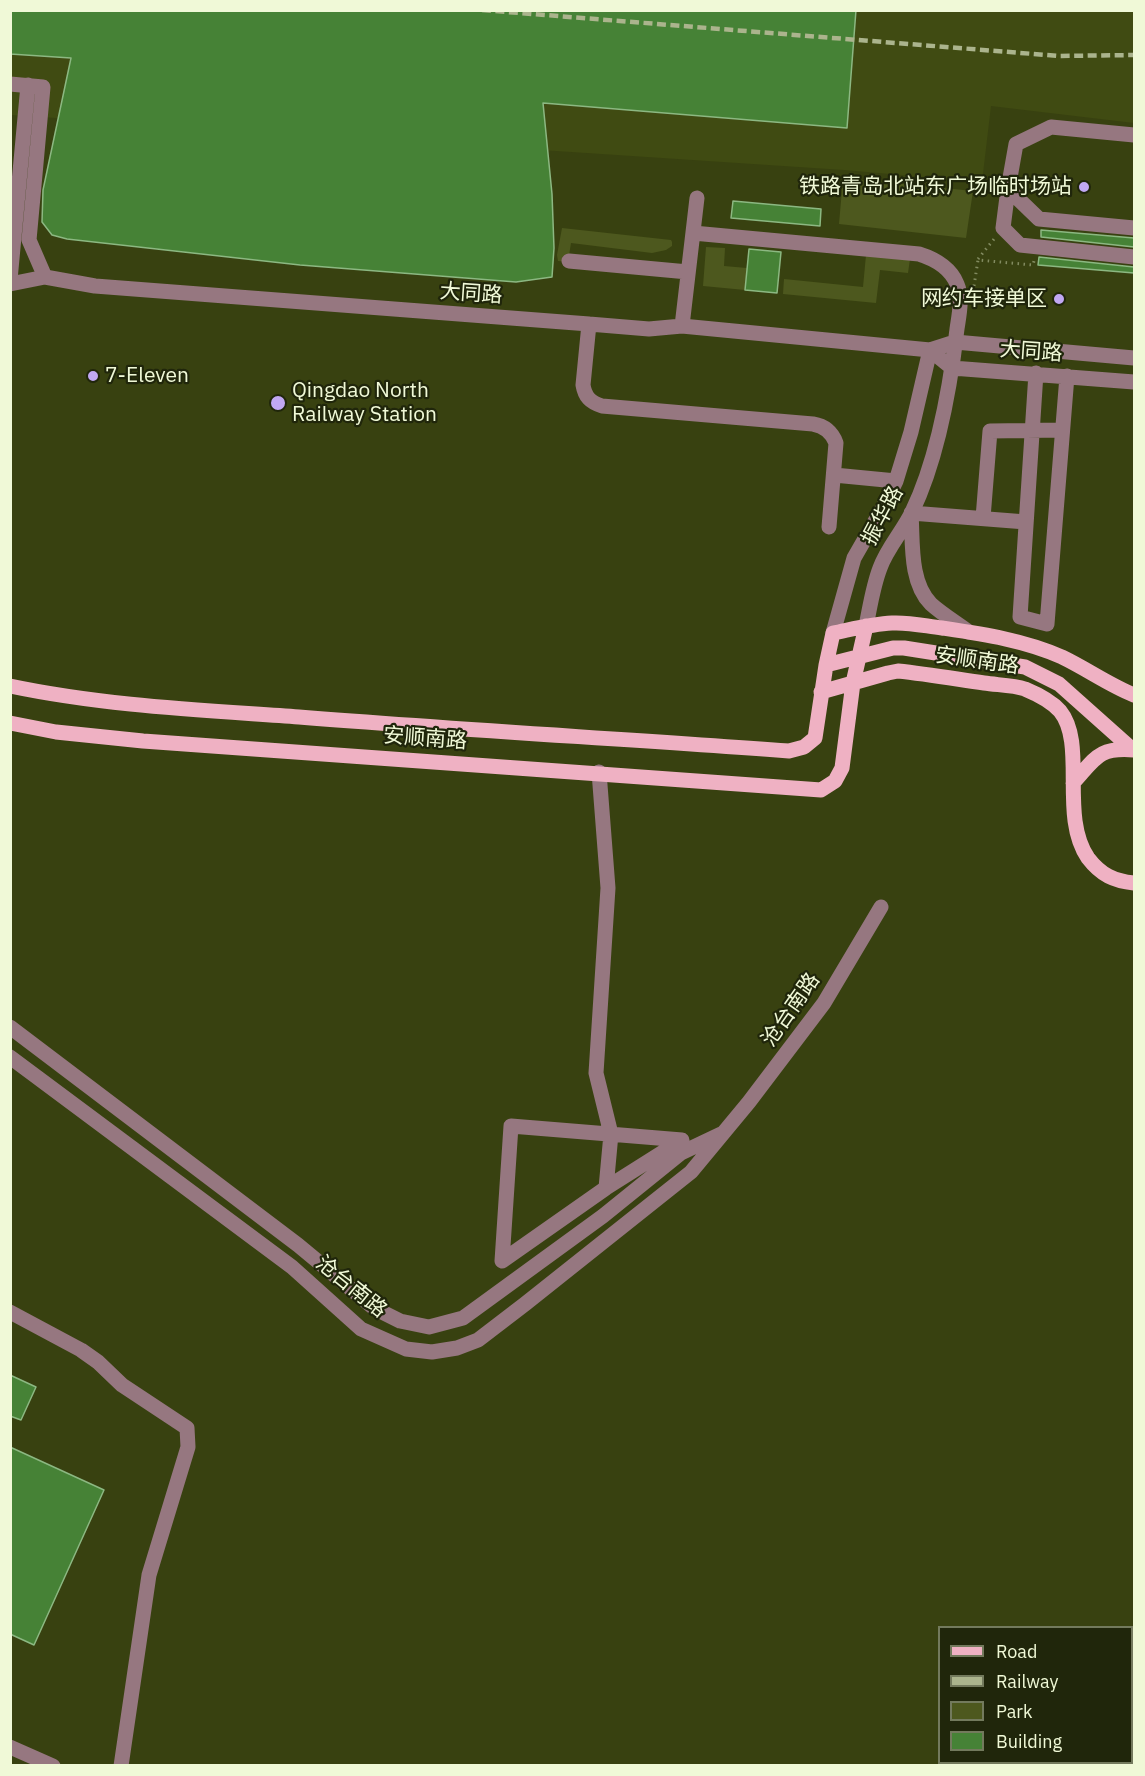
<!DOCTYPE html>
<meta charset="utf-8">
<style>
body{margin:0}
#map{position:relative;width:1145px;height:1776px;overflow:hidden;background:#384110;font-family:"IBM Plex Sans",sans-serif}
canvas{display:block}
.frame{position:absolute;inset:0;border:12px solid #f0f9d7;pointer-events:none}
.legend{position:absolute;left:938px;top:1626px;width:195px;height:138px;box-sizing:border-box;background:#20260b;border:2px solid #737a5d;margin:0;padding:8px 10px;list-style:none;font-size:18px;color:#f0f9d7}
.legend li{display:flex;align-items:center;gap:12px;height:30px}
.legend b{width:30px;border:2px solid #737a5d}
</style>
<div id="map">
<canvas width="1145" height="1776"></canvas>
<div class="frame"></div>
<ul class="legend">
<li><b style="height:8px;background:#efb1c3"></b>Road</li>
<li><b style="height:8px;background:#abb48d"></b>Railway</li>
<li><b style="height:16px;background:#4d581e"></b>Park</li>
<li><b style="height:16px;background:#468236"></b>Building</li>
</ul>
</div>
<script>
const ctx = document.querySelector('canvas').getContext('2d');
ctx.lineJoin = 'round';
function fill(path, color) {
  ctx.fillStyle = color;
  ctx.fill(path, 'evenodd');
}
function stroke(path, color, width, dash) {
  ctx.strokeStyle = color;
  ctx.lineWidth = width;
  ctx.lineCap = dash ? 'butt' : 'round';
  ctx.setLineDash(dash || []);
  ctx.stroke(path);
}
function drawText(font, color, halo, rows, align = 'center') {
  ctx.font = font + ' "IBM Plex Sans","Noto Sans SC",sans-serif';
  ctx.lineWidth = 4.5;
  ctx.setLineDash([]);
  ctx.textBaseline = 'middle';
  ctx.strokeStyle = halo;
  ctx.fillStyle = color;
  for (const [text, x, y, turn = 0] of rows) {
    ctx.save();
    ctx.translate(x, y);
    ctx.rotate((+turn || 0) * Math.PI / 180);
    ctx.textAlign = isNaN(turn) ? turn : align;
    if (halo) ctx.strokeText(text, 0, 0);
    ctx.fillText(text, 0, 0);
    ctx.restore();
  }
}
fill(new Path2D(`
 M10 11H1134V123L991 106 982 182 844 170 11 115Z`), '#404b12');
fill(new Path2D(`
 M843 178 973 191 966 238 839 224Z
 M562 228 671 240 672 242V246L666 250 652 253 571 243 568 262 558 261 557 255Z
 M706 247 725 248 724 266 747 268 745 290 703 286Z
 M866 255 910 259 908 273 880 270 876 303 783 294 784 279 863 287Z`), '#4d581e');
const building = new Path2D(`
 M10 10H856L847 128 543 103 552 194 554 248 552 277 516 282 300 265 67 239 52 235 42 222 43 190 71 58 10 54Z
 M733 201 821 209 820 226 731 218Z
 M1041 230 1134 238V247L1041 237Z
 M749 249 781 252 777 293 745 290Z
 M1039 257 1134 267V273L1038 265Z
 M10 1375 36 1387 21 1420 10 1416Z
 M10 1447 104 1490 34 1645 10 1634Z`);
fill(building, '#468236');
stroke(building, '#8cb882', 1.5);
stroke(new Path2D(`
 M978 259 994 239
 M974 286 978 260 1033 265 1034 261`), '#828b60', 3, [1.5, 4.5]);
stroke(new Path2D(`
 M10 84 43 87 29 240 45 277
 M1134 135 1051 127 1016 144 1008 189 1039 219 1134 228
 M1008 189 1003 228 1020 245 1134 257
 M693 233 919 254C935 259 950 267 957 284 963 298 959 315 957 329 950 389 938 458 912 512 903 531 887 548 880 568 873 586 870 607 866 626
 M569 261 688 272
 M10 280 28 85
 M10 284 45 277 95 286 589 324 649 329 682 326 930 350 952 368 1134 382
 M589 324 583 385C585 397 590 402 602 406L813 424C825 426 832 432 836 443L829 527
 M682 326 697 198
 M1036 373 1020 617 1047 624 1067 376
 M834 475 896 481
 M983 518 990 431 1062 430
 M969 632C957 623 942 614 931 604 909 582 913 541 911 513L1026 522
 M833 633 854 558 885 504 896 481 911 432 930 350 955 342 1134 358
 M599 772 608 888 596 1073 611 1134 606 1188
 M10 1027 298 1245 374 1308 400 1321 429 1327 463 1318 603 1216 681 1153 721 1134
 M10 1057 292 1267 361 1329 406 1349 432 1352 457 1348 478 1340 525 1304 691 1172 749 1102 824 1003 881 907
 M511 1126 682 1140 606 1188 502 1261Z
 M10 1312 81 1350 98 1362 122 1385 187 1428 188 1447 149 1575 121 1766
 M10 1747 53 1766`), '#967780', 15);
stroke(new Path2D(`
 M826 665 893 648H904L1025 667 1059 684 1133 750
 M10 686C105 706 203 710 299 717 462 730 626 739 789 751L804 747 815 738 826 665 833 633C853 629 872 624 892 623 909 622 925 626 942 628 982 634 1024 640 1062 657 1087 669 1109 685 1134 695
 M821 692 888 673 898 671C927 674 956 679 984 683 997 685 1013 685 1025 689 1037 694 1052 702 1060 711 1087 744 1059 816 1088 858 1101 875 1114 881 1134 883
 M10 723 56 732 143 741 821 790 835 781 842 768 853 683 866 626
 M1073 783C1096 758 1098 747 1134 750`), '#efb1c3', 15);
stroke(new Path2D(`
 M482 10 1059 56 1134 55`), '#abb48d', 4.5, [9, 4.5]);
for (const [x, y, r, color] of [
 [1084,187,6,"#c1a8f3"],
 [1059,299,6,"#c1a8f3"],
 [93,376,6,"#c1a8f3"],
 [278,403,8,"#c1a8f3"]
]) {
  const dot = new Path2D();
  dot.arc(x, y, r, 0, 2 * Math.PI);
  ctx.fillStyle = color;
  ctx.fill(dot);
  stroke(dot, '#20260b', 2);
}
drawText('21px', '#f0f9d7', '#20260b', [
 ["铁路青岛北站东广场临时场站",1072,187],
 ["网约车接单区",1047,299],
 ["7-Eleven",105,376,"left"],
 ["Qingdao North",292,391,"left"],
 ["Railway Station",292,415,"left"]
], 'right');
drawText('21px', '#f0f9d7', '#20260b', [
 ["大同路",471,294,4],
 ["大同路",1031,352,4],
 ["振华路",883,516,-62],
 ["安顺南路",977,661,8],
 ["安顺南路",425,739,4],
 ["沧台南路",791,1010,-55],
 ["沧台南路",351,1287,39]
]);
</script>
